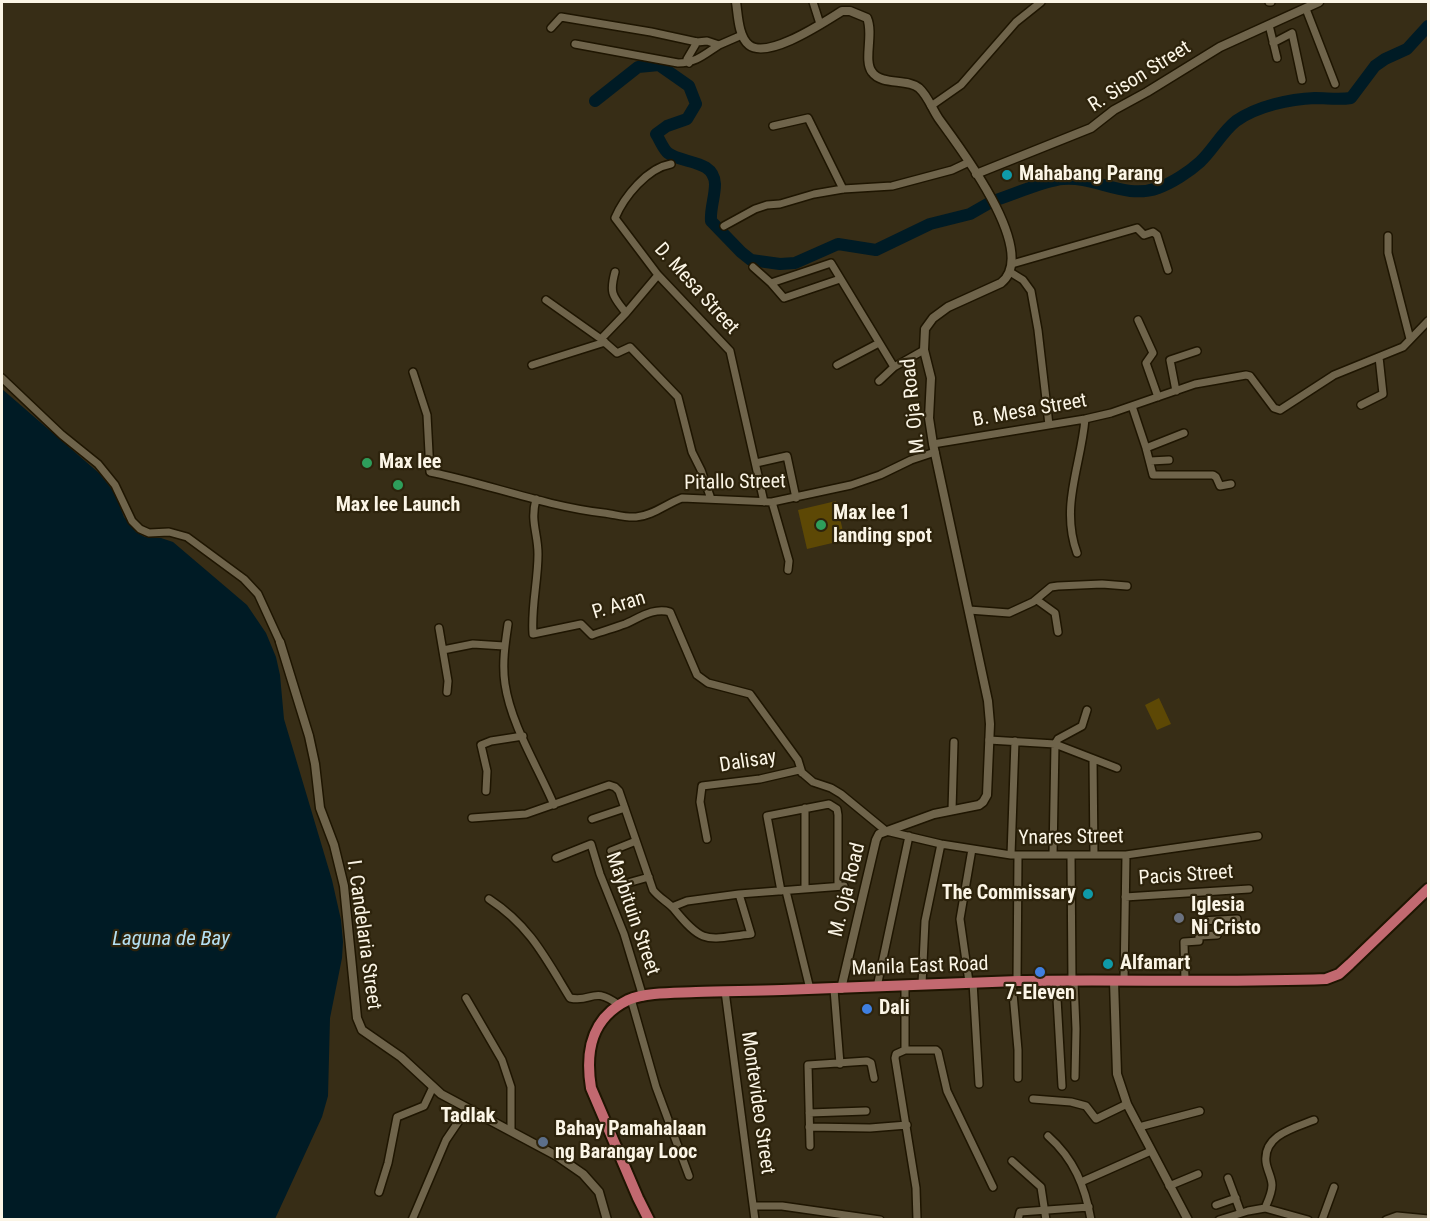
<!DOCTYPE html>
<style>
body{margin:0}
#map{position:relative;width:1430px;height:1221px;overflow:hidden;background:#372d16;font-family:"Roboto Condensed",sans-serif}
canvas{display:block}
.frame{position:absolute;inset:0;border:3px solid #fbf5e6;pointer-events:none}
</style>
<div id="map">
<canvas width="1430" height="1221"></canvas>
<div class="frame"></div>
</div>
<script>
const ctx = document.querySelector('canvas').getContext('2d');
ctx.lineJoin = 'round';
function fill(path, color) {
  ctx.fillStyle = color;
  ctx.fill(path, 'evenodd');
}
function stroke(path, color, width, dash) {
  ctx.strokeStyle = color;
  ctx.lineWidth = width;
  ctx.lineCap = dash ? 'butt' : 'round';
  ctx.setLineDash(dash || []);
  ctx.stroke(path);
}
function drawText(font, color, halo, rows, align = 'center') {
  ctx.font = font + ' "Roboto Condensed",sans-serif';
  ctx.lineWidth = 4.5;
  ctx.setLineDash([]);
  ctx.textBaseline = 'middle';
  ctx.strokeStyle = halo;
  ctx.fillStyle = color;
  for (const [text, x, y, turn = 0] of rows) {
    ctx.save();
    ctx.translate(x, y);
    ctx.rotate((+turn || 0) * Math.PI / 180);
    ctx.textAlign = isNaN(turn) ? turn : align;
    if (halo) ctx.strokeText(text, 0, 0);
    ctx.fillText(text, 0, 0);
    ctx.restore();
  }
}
fill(new Path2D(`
 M836 501 845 540 807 549 798 510Z
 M1159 698 1171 724 1157 730 1145 705Z`), '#5d4805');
fill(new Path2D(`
 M2 389 99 473 115 493 124 517 136 532 145 537 161 538 173 542 247 605 266 633 276 657 280 675 284 719 332 880 341 920 343 942 342 958 330 1018 328 1096 322 1117 275 1219H2Z`), '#001b25');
stroke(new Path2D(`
 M595 101 638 67 659 65 689 86 696 104 687 119 667 126 656 134C660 140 663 149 668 153 682 164 714 159 715 184 715 197 710 209 711 221L741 252 751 260 780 264 795 263 838 244 876 250 930 224 970 214 991 202
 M993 201C1012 195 1046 180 1063 179 1095 176 1125 200 1158 188 1172 183 1189 172 1200 162 1213 150 1222 132 1236 121 1257 106 1290 99 1315 98 1327 98 1339 100 1351 98L1375 66 1385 59 1407 49 1428 26`), '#001b25', 12);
const minor = new Path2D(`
 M813 2 820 24
 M1269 2H1271
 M1306 9 1335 84
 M1269 25 1277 58
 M551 28 561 17 651 32 697 42 707 41 719 45 742 35
 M1273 43 1292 33 1302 80
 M575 44 678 63C696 63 705 54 719 45
 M689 63 687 59 697 42
 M931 106 961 85 1016 22 1041 2
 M773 126 808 118 843 189
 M671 164C647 168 624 197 615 218L658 275 730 351 764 502
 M724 226 755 209 767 205 780 204 814 194 843 189 892 186 952 170 969 162
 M1388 236V253L1410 339
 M1012 264 1137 228 1144 235 1153 232 1157 235 1168 270
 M753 267 771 283 784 298 840 279
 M615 272C609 294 613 296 626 313L601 339 617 353 630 347 678 397 692 452 701 470 711 499
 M1010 272 1023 280 1031 291 1038 330 1049 425
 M771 283 831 263 894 367
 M546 300 601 339
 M626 313 658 275
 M1138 320 1153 353 1146 363 1158 397
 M532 365 605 342
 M837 365 879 343
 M413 372 427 415 430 472C488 484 545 506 604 513 614 514 625 518 636 517 652 516 666 504 682 498L772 502 851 485 880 475 911 460 935 452
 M2 378 62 435 98 464 115 485 132 521 140 529 149 533 169 532 187 537 244 579 258 594 280 642
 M879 381 894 367 924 350
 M1176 391 1170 360 1197 351
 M1361 405 1383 394 1379 357
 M1132 406 1146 448 1153 475H1213L1216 477 1220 486 1231 484
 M933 444 1085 419 1111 413 1195 384 1246 375 1250 376 1274 408 1280 410 1334 375 1403 347 1428 321
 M1146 448 1184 433
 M1150 461 1169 460
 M756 463 787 456 796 498
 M536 499C530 522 538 533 538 554 538 581 531 607 533 634L581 624 592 635C603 631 614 628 625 624 639 618 654 607 670 612L697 675 708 683 750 694 798 760 802 773
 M772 502 789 561 788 570
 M1077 553C1060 506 1081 466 1085 419
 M1037 600 1055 613 1058 632
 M969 610 1009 613 1033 602 1051 587 1058 586 1102 584 1127 586
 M508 624C505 644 502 664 505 684 511 725 538 767 554 805
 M439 628 448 681 447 692
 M443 650 473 644 504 646
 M989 740 1055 744 1117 768
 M1093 759 1094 855
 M486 791 487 771 481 745 491 741 523 736
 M805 808V889
 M952 810 954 742
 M472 818 526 814 609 785 615 787 619 791 653 890C659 898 668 902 674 909 704 946 707 939 751 934L739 894
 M592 819 625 808
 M707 839 700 802 702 786 760 779 799 770 813 782 831 788 841 794 886 831 941 844 1011 855H1126L1258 836
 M611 851 636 841
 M1011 855 1015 741
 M1053 855 1055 744 1058 739 1082 726 1087 710
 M1071 856 1072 981
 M556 858 591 844 600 874 624 934 643 997
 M624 884 649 877
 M781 891 767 816 829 804 837 809 838 815V886
 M786 891 810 989
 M1125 897 1249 889
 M489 899C530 926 545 957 570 998 593 1003 592 985 619 1005
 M672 907 687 901 739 894 844 886
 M1199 936 1217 935
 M1017 981 1018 856
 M1056 981 1062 1086
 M1074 981 1076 1029 1075 1077
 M1124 981 1126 855
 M1185 981 1184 942 1199 941V925L1201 921 1237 919
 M969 982 960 919 972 849
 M973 982 979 1084
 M1012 982 1018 1050V1078
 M922 984 925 921 941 844
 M905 985V1050L896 1054 895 1058 916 1188 917 1220
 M877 987 909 836
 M834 989 840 1064
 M725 991 755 1220
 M466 998 502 1060 511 1087V1131
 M631 999 656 1087 689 1176
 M905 1050H936L938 1052 947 1091 993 1187
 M1033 1099 1071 1102 1086 1106 1096 1119 1127 1104
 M809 1113 866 1111
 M809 1127 870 1128 907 1125
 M1139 1127 1200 1111
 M1048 1136C1074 1159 1085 1186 1091 1220
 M810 1146 808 1065 867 1061 871 1063 874 1078
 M1012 1161 1041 1187 1046 1220
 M1228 1178 1241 1213
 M1081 1182 1151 1151
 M1169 1186 1198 1174
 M379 1192 388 1163 397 1117 424 1106 433 1087
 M1216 1205 1236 1198
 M754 1206H782L880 1220
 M1265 1208C1268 1201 1272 1193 1272 1185 1272 1178 1267 1170 1266 1162 1263 1135 1294 1128 1314 1120
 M412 1220 446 1140 467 1109
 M1018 1220 1020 1212 1089 1207
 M1219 1220 1248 1211 1265 1208 1308 1220
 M1322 1220 1334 1187
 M1386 1220 1397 1216 1428 1219`);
const tertiary = new Path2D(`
 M736 2C738 14 738 36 749 45 768 60 824 22 842 11H850L867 18C874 34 863 60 872 72 882 86 907 78 919 88 928 96 932 109 939 119 960 148 1040 252 1001 283L948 307 933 318 925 329 924 350 931 378 929 418 933 444 988 701 990 724 987 795 983 802 979 805 934 814 879 834 876 840 841 989
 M976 174 1091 128 1114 110 1147 92 1220 47 1319 2
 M280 642 309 736 315 764 320 808 334 845 344 886 357 1018 362 1030 401 1057 441 1094 557 1156 583 1174 599 1192 607 1220
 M1114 981 1117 1074 1127 1104 1188 1220`);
const primary = new Path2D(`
 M649 1220 638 1198 591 1088C585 1051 591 1018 628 1000 646 992 676 993 696 992 724 991 753 991 782 990 860 987 939 984 1018 981 1121 979 1223 983 1326 979L1339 974 1350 964 1428 889`);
stroke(minor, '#1e1501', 10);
stroke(tertiary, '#1e1501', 11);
stroke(primary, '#1e1501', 14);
stroke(minor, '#6f644b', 7);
stroke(tertiary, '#6f644b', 8);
stroke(primary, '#c26970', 10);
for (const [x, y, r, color] of [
 [1007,175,6,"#0f9aa8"],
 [367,463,6,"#2e9e5b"],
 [398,485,6,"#2e9e5b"],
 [821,525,6,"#2e9e5b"],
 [1088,894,6,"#0f9aa8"],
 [1179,918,6,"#6b7280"],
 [1108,964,6,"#0f9aa8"],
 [1040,972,6,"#3f7fe0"],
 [867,1009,6,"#3f7fe0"],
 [543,1142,6,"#5c6f8a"]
]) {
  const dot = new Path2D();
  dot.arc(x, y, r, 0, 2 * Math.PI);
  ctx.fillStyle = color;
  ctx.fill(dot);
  stroke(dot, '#2d230c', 2);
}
drawText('20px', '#fbf5e6', '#2d230c', [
 ["R. Sison Street",1140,77,-32],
 ["D. Mesa Street",696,289,48],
 ["M. Oja Road",914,406,-96],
 ["B. Mesa Street",1030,411,-10],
 ["Pitallo Street",735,483,-1],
 ["P. Aran",619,606,-17],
 ["Dalisay",748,762,-9],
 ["Ynares Street",1071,838,-1],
 ["Pacis Street",1186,876,-4],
 ["M. Oja Road",848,890,-76],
 ["Maybituin Street",632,914,71],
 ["I. Candelaria Street",363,935,82],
 ["Manila East Road",920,967,-2],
 ["Montevideo Street",757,1103,82]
]);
drawText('bold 20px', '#fbf5e6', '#2d230c', [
 ["Mahabang Parang",1019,175],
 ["Max lee",379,463],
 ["Max lee Launch",398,506,"center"],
 ["Max lee 1",833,514],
 ["landing spot",833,537],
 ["The Commissary",1076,894,"right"],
 ["Iglesia",1191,906],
 ["Ni Cristo",1191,929],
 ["Alfamart",1120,964],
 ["7-Eleven",1040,994,"center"],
 ["Dali",879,1009],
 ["Bahay Pamahalaan",555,1130],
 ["ng Barangay Looc",555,1153]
], 'left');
drawText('italic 21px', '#b4e0f3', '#2d230c', [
 ["Laguna de Bay",171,940]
]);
drawText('bold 21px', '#fbf5e6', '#2d230c', [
 ["Tadlak",468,1117]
]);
</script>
